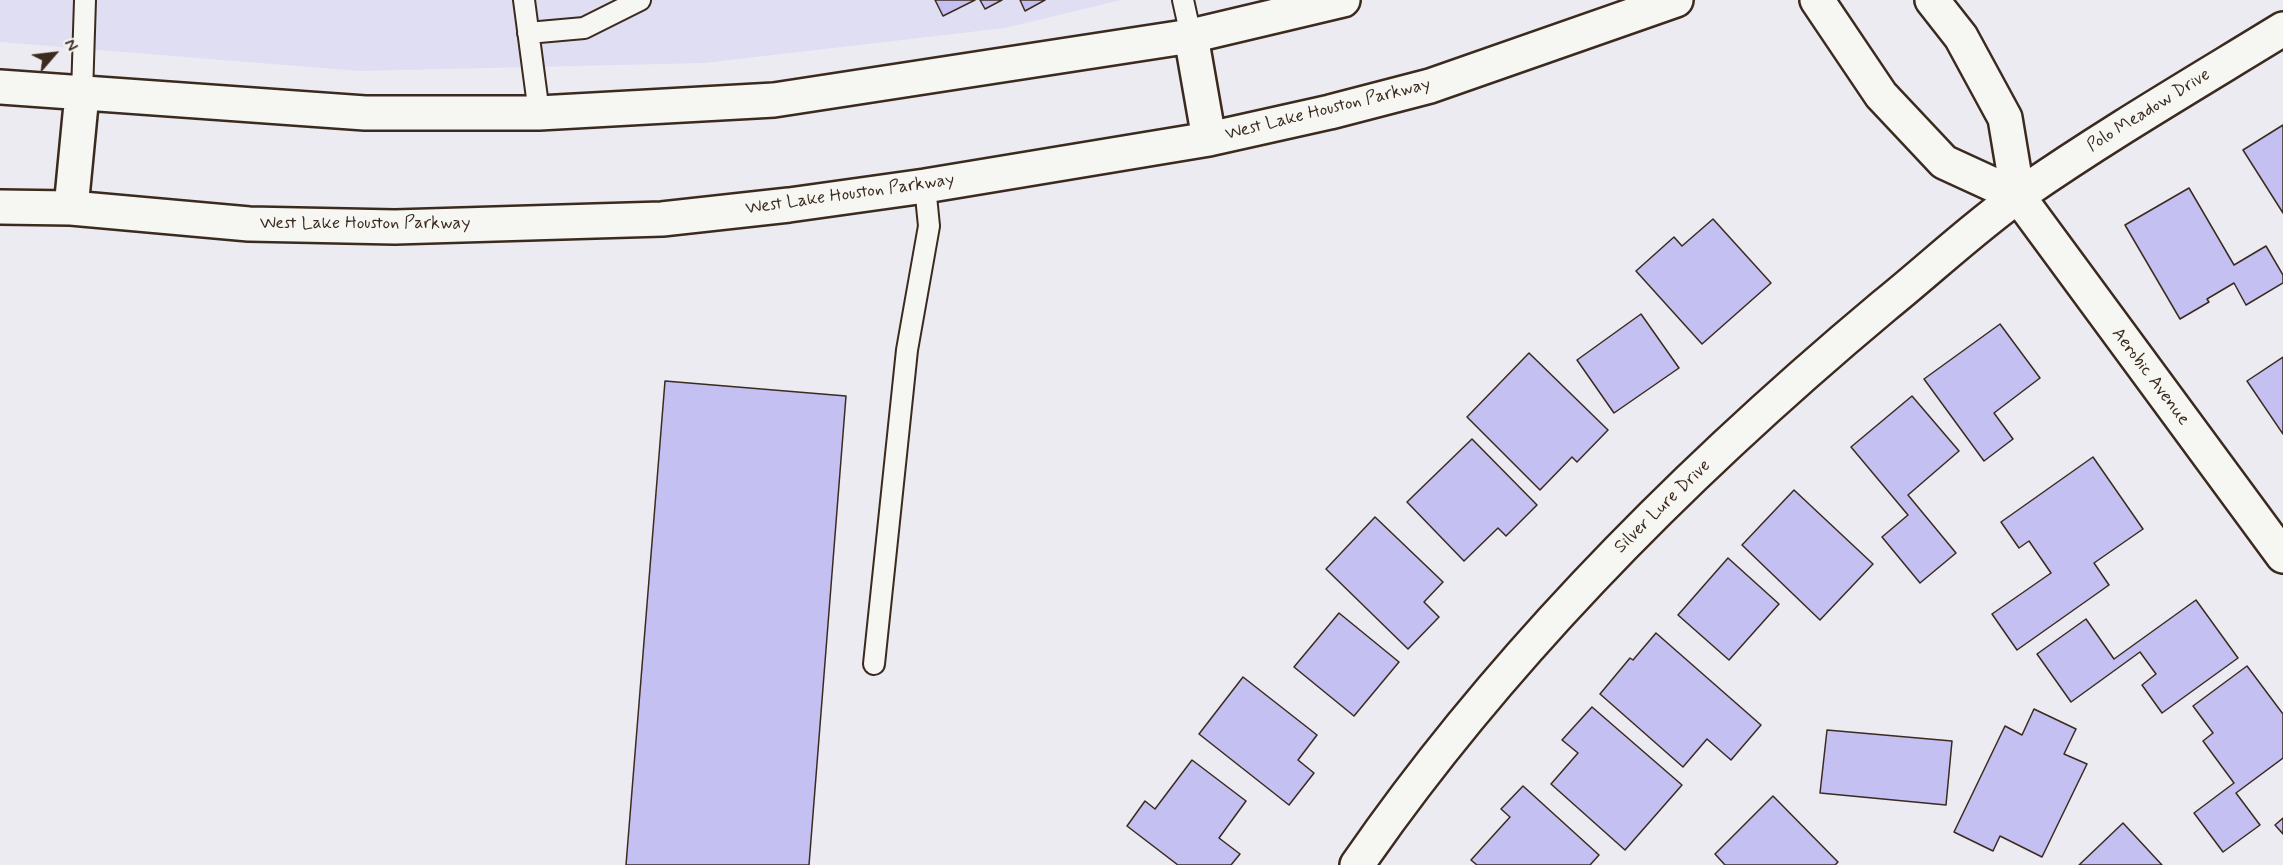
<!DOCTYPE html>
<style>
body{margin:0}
#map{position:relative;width:2283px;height:865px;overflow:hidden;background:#ecebf2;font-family:Mynerve,sans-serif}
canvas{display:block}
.north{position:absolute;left:24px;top:24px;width:60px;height:60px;-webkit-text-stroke:4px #f6f6f2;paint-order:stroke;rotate:62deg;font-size:16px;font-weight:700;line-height:24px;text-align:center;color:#3b2a1e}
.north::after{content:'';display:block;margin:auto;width:21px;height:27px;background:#3b2a1e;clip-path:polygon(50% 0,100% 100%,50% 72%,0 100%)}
</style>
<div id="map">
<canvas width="2283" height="865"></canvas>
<div class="north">N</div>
</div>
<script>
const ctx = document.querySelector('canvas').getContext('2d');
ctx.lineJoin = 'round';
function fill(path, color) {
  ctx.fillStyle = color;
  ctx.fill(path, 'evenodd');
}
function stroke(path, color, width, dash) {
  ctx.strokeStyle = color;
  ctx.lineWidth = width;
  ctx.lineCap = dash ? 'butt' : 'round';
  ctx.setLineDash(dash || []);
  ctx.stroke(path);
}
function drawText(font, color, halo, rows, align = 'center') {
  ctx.font = font + ' Mynerve,sans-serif';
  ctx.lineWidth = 4.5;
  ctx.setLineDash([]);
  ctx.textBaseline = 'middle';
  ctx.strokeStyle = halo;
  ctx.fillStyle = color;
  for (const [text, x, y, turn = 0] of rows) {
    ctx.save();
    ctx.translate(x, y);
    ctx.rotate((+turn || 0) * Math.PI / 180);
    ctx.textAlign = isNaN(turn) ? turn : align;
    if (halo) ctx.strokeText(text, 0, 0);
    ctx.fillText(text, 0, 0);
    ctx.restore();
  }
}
fill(new Path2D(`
 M0 0H1121L1005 28 704 63 359 71 0 42Z`), '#e0def2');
const building = new Path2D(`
 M935 0H975L943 16Z
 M980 0H1002L985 9Z
 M1020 0H1045L1025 11Z
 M2283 125V213L2243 150Z
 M2189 188 2234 265 2266 246 2283 275V283L2246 305 2234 283 2207 299 2209 302 2180 319 2125 225Z
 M1713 219 1771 283 1702 344 1636 271 1674 237 1682 246Z
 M1641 314 1679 368 1614 413 1577 360Z
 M2000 324 2040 378 1994 413 2013 439 1984 461 1924 379Z
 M1529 353 1608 430 1577 462 1572 457 1540 490 1467 417Z
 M2283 357V434L2247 381Z
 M665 381 846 396 809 865H626Z
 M1912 396 1959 451 1908 495 1956 553 1920 583 1882 537 1908 515 1851 447Z
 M1472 439 1537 505 1506 536 1498 528 1464 561 1407 502Z
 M2093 457 2143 529 2094 563 2109 585 2017 650 1992 614 2051 573 2029 541 2019 548 2001 522Z
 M1794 490 1873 564 1820 620 1742 545Z
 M1375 517 1443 582 1424 602 1439 617 1408 649 1326 569Z
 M1728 558 1779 604 1729 660 1678 615Z
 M2196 600 2238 658 2162 713 2142 685 2156 674 2140 652 2071 702 2037 654 2086 619 2114 659Z
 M1339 613 1399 662 1354 716 1294 667Z
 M1656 633 1761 725 1731 760 1707 739 1683 767 1600 694 1630 658 1633 660Z
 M2247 666 2283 714V758L2236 793 2260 825 2223 852 2194 813 2234 783 2203 741 2213 733 2193 706Z
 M1243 677 1317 735 1298 760 1314 773 1289 805 1199 734Z
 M1592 707 1682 785 1625 850 1551 784 1578 753 1562 740Z
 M2034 709 2076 729 2064 754 2087 764 2042 857 2000 836 1993 851 1954 832 2005 726 2022 735Z
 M1827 730 1952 741 1946 805 1820 793Z
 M1192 760 1246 801 1219 838 1240 854 1231 865H1178L1127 826 1145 801 1155 809Z
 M1523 786 1599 855 1590 865H1477L1471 860 1510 817 1501 809Z
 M1773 796 1838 862 1835 865H1725L1715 854Z
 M2283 818V834L2275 825Z
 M2123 823 2162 865H2079Z`);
fill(building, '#c4c0f2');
stroke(building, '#3b2a1e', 1.5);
const service = new Path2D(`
 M524 0 539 113
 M1183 0 1191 36
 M528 33 584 28 640 0
 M82 94 85 0
 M874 664 907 350 929 226 925 186`);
const minor = new Path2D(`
 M1817 0 1881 95 1944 162 2018 196
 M1932 0 1961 37 2005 118 2018 196 2283 556
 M1357 865C1502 655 1689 469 1884 306 1930 269 1973 228 2021 194 2106 135 2195 83 2283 29`);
const primary = new Path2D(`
 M1191 36 1209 139
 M0 87 365 113H539L774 100 1191 36 1343 0
 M0 207 71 208 249 224 395 227 662 219 789 205 925 186 1209 139 1330 112 1430 86 1676 0
 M71 208 82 94`);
stroke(service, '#3b2a1e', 24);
stroke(minor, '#3b2a1e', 38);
stroke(primary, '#3b2a1e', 38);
stroke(service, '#f6f6f2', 20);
stroke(minor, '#f6f6f2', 33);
stroke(primary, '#f6f6f2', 33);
drawText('18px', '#3b2a1e', '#f6f6f2', [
 ["West Lake Houston Parkway",1328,110,-14],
 ["Polo Meadow Drive",2149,111,-32],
 ["West Lake Houston Parkway",850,195,-8],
 ["West Lake Houston Parkway",365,224],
 ["Aerobic Avenue",2150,377,53],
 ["Silver Lure Drive",1663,507,-44]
]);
</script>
